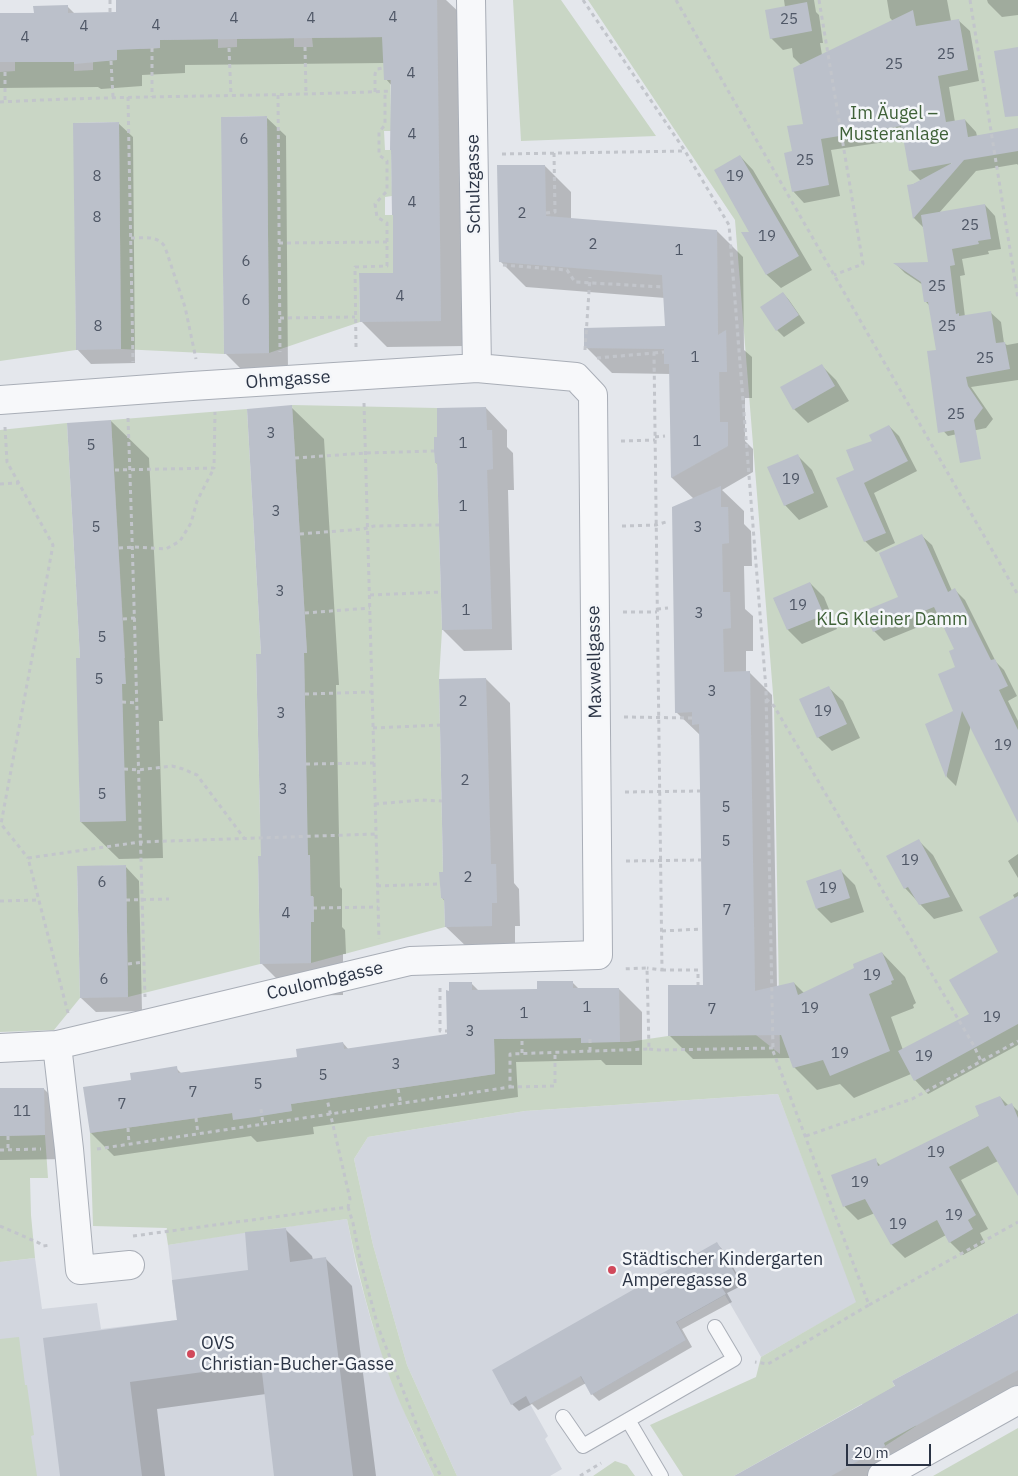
<!DOCTYPE html>
<meta charset="utf-8">
<style>
body{margin:0}
#map{position:relative;width:1018px;height:1476px;overflow:hidden;background:#e4e7ec;font-family:"IBM Plex Sans",sans-serif}
canvas{display:block}
.scale{position:absolute;left:846px;top:1444px;width:85px;height:22px;box-sizing:border-box;border:2px solid #2b3445;border-top:0;padding-left:6px;font-size:15px;line-height:18px;white-space:nowrap;color:#2b3445;-webkit-text-stroke:4px #f4f6f9;paint-order:stroke}
</style>
<div id="map">
<canvas width="1018" height="1476"></canvas>
<div class="scale">20 m</div>
</div>
<script>
const ctx = document.querySelector('canvas').getContext('2d');
ctx.lineJoin = 'round';
function fill(path, color) {
  ctx.fillStyle = color;
  ctx.fill(path, 'evenodd');
}
function stroke(path, color, width, dash) {
  ctx.strokeStyle = color;
  ctx.lineWidth = width;
  ctx.lineCap = dash ? 'butt' : 'round';
  ctx.setLineDash(dash || []);
  ctx.stroke(path);
}
function drawText(font, color, halo, rows, align = 'center') {
  ctx.font = font + ' "IBM Plex Sans",sans-serif';
  ctx.lineWidth = 5;
  ctx.setLineDash([]);
  ctx.textBaseline = 'middle';
  ctx.strokeStyle = halo;
  ctx.fillStyle = color;
  for (const [text, x, y, turn = 0] of rows) {
    ctx.save();
    ctx.translate(x, y);
    ctx.rotate((+turn || 0) * Math.PI / 180);
    ctx.textAlign = isNaN(turn) ? turn : align;
    if (halo) ctx.strokeText(text, 0, 0);
    ctx.fillText(text, 0, 0);
    ctx.restore();
  }
}
fill(new Path2D(`
 M778 1094 857 1302 761 1357 725 1295 677 1322 686 1340 591 1395 580 1376 530 1404 548 1436 545 1439 562 1469 550 1476H457L407 1365 373 1245 354 1159 368 1137 525 1111Z
 M347 1219 357 1269 372 1324 391 1378 411 1428 434 1476H0V1262L35 1258 42 1309 97 1303 101 1329 177 1320 168 1245 245 1232Z`), '#d2d6de');
fill(new Path2D(`
 M513 0H561L656 136 521 141Z
 M588 0H1018V1313L892 1381 916 1426 885 1446 862 1404 734 1476H683L650 1425 756 1377 761 1357 856 1302 778 1094 525 1111 368 1137 354 1159 373 1245 407 1365 457 1476H434C419 1444 403 1412 390 1378 371 1326 358 1273 347 1219L250 1232 168 1245 166 1232 167 1228 93 1226 90 1133 232 1113 270 1114 291 1111V1104L495 1074 494 1039 590 1038 596 1042H628L668 1036 756 1035 780 1054 774 706 735 220Z
 M390 37 391 131H384L385 150H391L392 196 385 197V215H393V273L359 274 360 322 269 353 267 116 222 117 224 354 121 349 119 122 74 123 76 350 0 361V72L15 71V62H74V71L93 70V61L117 60 116 41 142 49 160 48V40L218 39V48L237 47V39L294 38V47H313L312 38Z
 M292 405 437 408V437H434L435 463H437L442 630 439 679 443 872H440L441 898 444 899 445 927 311 963V922H314V897L311 896 310 856 258 857 260 964 128 997 126 865 77 867 80 998 54 1030 0 1032V430L67 423 80 658H77L80 822 125 821 121 658H125L111 420 247 409 261 654 256 655 260 816H307L304 653H307Z
 M45 1135 48 1178H30L31 1215 35 1258 0 1262V1136Z
 M19 1337 25 1385H27L34 1435 31 1436 37 1476H0V1339Z
 M1018 1428V1476H933Z
 M615 1461 627 1465 635 1476H593Z`), '#c9d6c5');
fill(new Path2D(`
 M117 0H446L462 15 466 346 387 347 361 321 394 274 392 86 386 79 385 63 185 65V73L142 75V86L101 89 98 87 0 88V15L35 14 67 6 75 14 117 13Z
 M784 0H814L816 12 819 15 823 43H820L822 55 893 21 890 18 887 0H947L951 21 958 20 970 31 979 81 949 87 955 122 965 120 976 132 977 136 1018 129V165L1017 164 976 171 939 213 985 205 995 216 1001 249 988 251 989 254 962 259 965 275 960 276 965 317 990 312 1001 322 1004 343 1007 345 1018 343V380L971 387 993 419 986 428 948 436 938 425V351L930 306 926 302 923 285 905 273 896 264 930 263 924 228 914 218 909 186 921 181 910 170 905 139 831 150 840 196 804 203 793 191V152L804 125 801 65 793 57 792 48 783 50 771 38 785 7ZM961 160 951 165V161Z
 M987 0H1018V15L1002 17 988 3Z
 M266 117 286 136 288 372H244L225 353Z
 M118 123 133 137 135 363 91 364 77 349Z
 M740 156 753 170 812 270 781 288 767 275 743 233 751 234Z
 M545 166 571 192V219L717 231 743 257 744 350 752 357V398H745V441L753 449V472L722 490 744 511V524L751 531 752 566H744L745 609 753 616V651H746V672H749L772 695 777 987 794 983 804 993 856 969 882 953 905 977 916 1003 913 1005 914 1008 891 1017 903 1050 1018 1018V1045L928 1094 915 1080 911 1074 854 1098 840 1084 817 1090 794 1067 791 1058 693 1059 670 1036 704 986 700 735 676 712 694 499 672 478 671 374 612 373 586 347 667 327 665 298 526 287 500 261Z
 M783 293 789 300 805 323 784 337 777 330Z
 M821 365 836 380 849 401 808 423 794 409Z
 M291 407 324 439 339 685H336L340 887 342 889V927L345 930 346 954H343V995L294 996 261 963 262 655Z
 M486 408 507 430V447L513 453 514 490H508L512 650 464 651 443 630 439 465 436 463 438 438Z
 M111 421 149 458 163 721H159L163 858 119 859 81 822Z
 M889 426 899 436 917 471 874 493 895 543 876 552 865 541 855 471 873 441Z
 M797 455 812 470 828 507 799 520 785 505Z
 M921 535 932 545 952 591 955 590 965 600 996 662 1004 670 1017 696 1008 701 1018 721V820L971 725 956 786 947 777 927 724 955 712 956 650 940 618 884 641 874 631 899 597Z
 M810 583 824 597 837 629 802 644 788 630 774 599Z
 M486 679 510 703 514 883 519 889 520 926H515V949L470 950 446 927 445 901 442 898 445 874Z
 M828 687 843 701 860 738 832 751 818 737Z
 M918 840 933 855 963 911 934 919 905 888Z
 M1018 854V878L1008 861Z
 M125 866 139 881 142 1011 96 1012 81 998Z
 M841 871 855 885 864 912 831 923 817 909Z
 M1018 892V976L1015 899 1013 895Z
 M572 982 580 990 619 989 642 1012V1065H606L601 1060 516 1062 518 1097 313 1127 314 1134 257 1142 251 1136 114 1156 91 1133 85 1088 132 1081 176 1068 182 1074 299 1058 343 1043 349 1050 448 1036 471 983 479 991 538 990Z
 M44 1089 68 1113 69 1159 0 1160V1090Z
 M1000 1097 1009 1106 1012 1105 1018 1111V1194L998 1161 961 1180 988 1229 980 1233 985 1243 963 1255 950 1242 946 1235 905 1258 892 1245 875 1213 858 1220 845 1207 833 1176 875 1160 881 1166 980 1116Z
 M285 1229 312 1256 313 1260 325 1258 352 1286 376 1476H276L266 1394 157 1409 165 1476H62L45 1339 178 1321 250 1271Z
 M717 1244 724 1251 743 1285 727 1293 732 1302 682 1329 692 1347 599 1401 592 1394 586 1383 538 1410 532 1404 519 1411 512 1404Z
 M1018 1314V1392L871 1476H737L896 1386Z`), '#0003');
fill(new Path2D(`
 M116 0H437L441 321 360 322 359 273H393V215H392L391 150H390L391 80H384L382 37 160 40V48L117 50V60L74 64V62H0V13H34L33 6 68 5V13L116 12Z
 M807 2 812 31 770 39 765 10Z
 M913 10 916 26 959 19 968 70 938 76 946 122 965 119 968 137 1018 128V151L964 160 913 219 907 185 913 184 952 163 909 171 901 126 821 139 829 185 792 192 784 153 792 151 787 126 803 124 793 68Z
 M1018 47V116L1005 117 994 51Z
 M267 116 269 353 224 354 221 117Z
 M119 122 121 349 76 350 73 123Z
 M740 155 799 256 766 275 741 232H749L714 170Z
 M497 165H545L546 216 717 230 718 335 726 330 727 372H719L720 422H728V446L671 478 669 364H664V349L584 348V328L665 326 662 275 499 262Z
 M985 204 991 239 978 241 979 244 952 249 955 265 950 266 956 314 959 313V316L991 311 996 343 1005 342 1010 369 966 377 968 386 983 408 974 420 981 459 960 463 954 430 938 433 927 351 936 350 928 302H924L921 282 893 263 928 262 921 215Z
 M783 292 799 315 776 331 760 307Z
 M822 364 835 386 793 410 780 387Z
 M292 405 307 653H304L308 855H310V896H313L314 922H311V963L260 964 258 856H261L256 654H261L247 409Z
 M486 407 487 430H492L493 469 487 470 492 629 442 630 437 463H435L434 451V437H437V408Z
 M111 420 126 684H122L126 821 80 822 76 658H80L67 423Z
 M889 425 908 461 864 483 886 533 864 542 836 478 854 470 846 450 872 441 869 435Z
 M798 454 814 493 784 506 767 467Z
 M721 486V507H728L729 543 722 544 723 592H730L731 628 723 629 724 672 750 671 755 991 794 982 798 995 854 968 853 964 882 952 894 980 891 981 892 984 869 994 890 1051 830 1076 823 1060 793 1068 781 1035 668 1036V985H703L699 724 692 725V712L675 713 672 507Z
 M922 534 948 592 955 588 991 660 995 659 1008 686 999 690 1018 730V823L962 711 946 778 925 724 953 711 938 674 955 667 949 651 954 649 934 607 873 632 864 611 898 597 879 553Z
 M810 582 824 615 787 630 773 598Z
 M486 678 491 864H496L497 903H492V926L445 927 444 899 441 898 439 872H443L439 679Z
 M829 686 847 724 817 738 799 699Z
 M919 839 950 897 919 905 908 887 904 889 886 856Z
 M126 865 128 997 80 998 77 866Z
 M841 869 850 898 816 909 806 881Z
 M1018 896V1024L914 1081 898 1051 969 1014 949 980 998 952 979 917Z
 M537 981H573V988H619L620 1042 581 1043V1038L494 1039 495 1074 291 1104 292 1111 255 1117 233 1120 232 1113 90 1133 83 1087 131 1080 130 1073 152 1070 177 1066 178 1073 297 1057 296 1049 343 1042 344 1049 447 1034 446 990 449 991V982H472V990L537 989Z
 M0 1088H44L45 1135 0 1136Z
 M1000 1096 1005 1106 1012 1103 1018 1118V1196L988 1146 949 1167 976 1215 968 1220 973 1229 949 1243 937 1220 891 1245 865 1199 843 1207 831 1175 876 1158 878 1166 979 1116 975 1106Z
 M286 1228 290 1262 326 1257 353 1476H274L261 1364 130 1382 142 1476H60L43 1338 177 1320 172 1280 248 1270 245 1232Z
 M717 1242 737 1277 721 1286 726 1294 676 1322 686 1340 591 1395 581 1376 530 1404 526 1396 511 1405 492 1370Z
 M1018 1313V1370L884 1443 885 1446 831 1476H734L895 1386 892 1381Z`), '#bbc0ca');
const service = new Path2D(`
 M563 1417 583 1446 734 1359 715 1327
 M628 1420 661 1476`);
const minor = new Path2D(`
 M471 0 477 368
 M0 400 192 386 477 368 576 377 593 395 598 955 410 961 57 1045 0 1048
 M57 1045 69 1149 80 1270 130 1265
 M882 1476 1018 1400`);
stroke(service, '#a9aeb7', 16);
stroke(minor, '#a9aeb7', 30);
stroke(new Path2D(`
 M583 0 685 151 729 225 766 689 773 1051 869 1305 768 1364 755 1362
 M676 0 1018 595
 M819 0 863 264 834 275
 M970 0 1018 299
 M110 12V0
 M305 47 306 94
 M152 48V97
 M229 48 231 96
 M111 61 113 97
 M5 72V102
 M375 92V74L377 69 384 68
 M278 95 280 352
 M128 97 133 362
 M0 102C130 95 261 97 391 91
 M502 154 685 151
 M546 213 555 212 554 153
 M131 238C144 238 158 235 165 247L185 307 196 359
 M279 243 387 242
 M503 265 567 270 575 282 663 287
 M280 318 355 317
 M356 347 355 267 387 266V223L377 217 375 204 387 191V161L379 155V132L385 125V92
 M585 350 590 277
 M654 353 664 352
 M597 358 654 353 662 970 647 968
 M364 403 379 939
 M128 418C135 611 139 804 145 997
 M5 427 7 462 53 545 1 824 28 858
 M655 437 665 436
 M621 441 655 440
 M295 458 366 453 434 451
 M115 470 214 468 215 412
 M0 484 19 483
 M622 526 656 525 666 522
 M300 534 363 529 374 526 439 525
 M119 548 133 547 166 549 180 541 191 523 197 501 214 468
 M370 595 441 592
 M657 609 668 608
 M623 612H657
 M305 613 370 608
 M123 619 135 618
 M305 694 372 692
 M766 699 774 706 974 1046 981 1061
 M122 702 137 703
 M624 717 692 718
 M373 728 440 725
 M306 764 374 763
 M124 769 138 770 172 766 183 769 197 775 244 838
 M625 792 700 791
 M375 804 422 800 442 801
 M626 861 701 860
 M377 886 440 884
 M126 900 169 899
 M0 901 39 900
 M313 908 378 907
 M662 931 702 929
 M128 964 144 962
 M662 970H698V985
 M440 988V1031H447
 M68 1013 28 858 140 842 376 834
 M649 1049 659 1050 774 1048
 M590 1051V1038
 M522 1053V1038
 M510 1087 555 1086V1052
 M398 1089 401 1104
 M261 1109 263 1124
 M196 1118 198 1134
 M128 1128 129 1144
 M8 1136V1150
 M806 1136 912 1099 1018 1041
 M97 1149 510 1087V1054L649 1049 647 968 622 969
 M0 1150 41 1149
 M348 1207 353 1223 360 1259 378 1327 416 1423 430 1457 441 1476
 M0 1226 39 1243 43 1246 50 1245
 M133 1236 348 1207 350 1199 327 1099
 M869 1305 1018 1222
 M580 1476 601 1463`), '#c2c5cb', 3, [4, 4]);
stroke(service, '#f7f8fa', 14);
stroke(minor, '#f7f8fa', 28);
for (const [x, y, r, color] of [
 [612,1270,5,"#d1495b"],
 [191,1354,5,"#d1495b"]
]) {
  const dot = new Path2D();
  dot.arc(x, y, r, 0, 2 * Math.PI);
  ctx.fillStyle = color;
  ctx.fill(dot);
  stroke(dot, '#f4f6f9', 2);
}
drawText('15px', '#4f5766', null, [
 ["4",393,18],
 ["4",234,19],
 ["4",311,19],
 ["25",789,20],
 ["4",156,26],
 ["4",84,27],
 ["4",25,38],
 ["25",946,55],
 ["25",894,65],
 ["4",411,74],
 ["4",412,135],
 ["6",244,140],
 ["25",805,161],
 ["8",97,177],
 ["19",735,177],
 ["4",412,203],
 ["2",522,214],
 ["8",97,218],
 ["25",970,226],
 ["19",767,237],
 ["2",593,245],
 ["1",679,251],
 ["6",246,262],
 ["25",937,287],
 ["4",400,297],
 ["6",246,301],
 ["8",98,327],
 ["25",947,327],
 ["1",695,358],
 ["25",985,359],
 ["25",956,415],
 ["3",271,434],
 ["1",697,442],
 ["1",463,444],
 ["5",91,446],
 ["19",791,480],
 ["1",463,507],
 ["3",276,512],
 ["5",96,528],
 ["3",698,528],
 ["3",280,592],
 ["19",798,606],
 ["1",466,611],
 ["3",699,614],
 ["5",102,638],
 ["5",99,680],
 ["3",712,692],
 ["2",463,702],
 ["19",823,712],
 ["3",281,714],
 ["19",1003,746],
 ["2",465,781],
 ["3",283,790],
 ["5",102,795],
 ["5",726,808],
 ["5",726,842],
 ["19",910,861],
 ["2",468,878],
 ["6",102,883],
 ["19",828,889],
 ["7",727,911],
 ["4",286,914],
 ["19",872,976],
 ["6",104,980],
 ["1",587,1008],
 ["19",810,1009],
 ["7",712,1010],
 ["1",524,1014],
 ["19",992,1018],
 ["3",470,1032],
 ["19",840,1054],
 ["19",924,1057],
 ["3",396,1065],
 ["5",323,1076],
 ["5",258,1085],
 ["7",193,1093],
 ["7",122,1105],
 ["11",22,1112],
 ["19",936,1153],
 ["19",860,1183],
 ["19",954,1216],
 ["19",898,1225]
]);
drawText('18px', '#3f6138', '#f4f6f9', [
 ["Im Äugel –",894,114],
 ["Musteranlage",894,135],
 ["KLG Kleiner Damm",892,620]
]);
drawText('18px', '#2b3445', '#f4f6f9', [
 ["Schulzgasse",474,184,-91],
 ["Ohmgasse",288,380,-4],
 ["Maxwellgasse",595,662,-91],
 ["Coulombgasse",325,981,-13]
]);
drawText('18px', '#2b3445', '#f4f6f9', [
 ["Städtischer Kindergarten",622,1260],
 ["Amperegasse 8",622,1281],
 ["OVS",201,1344],
 ["Christian-Bucher-Gasse",201,1365]
], 'left');
</script>
